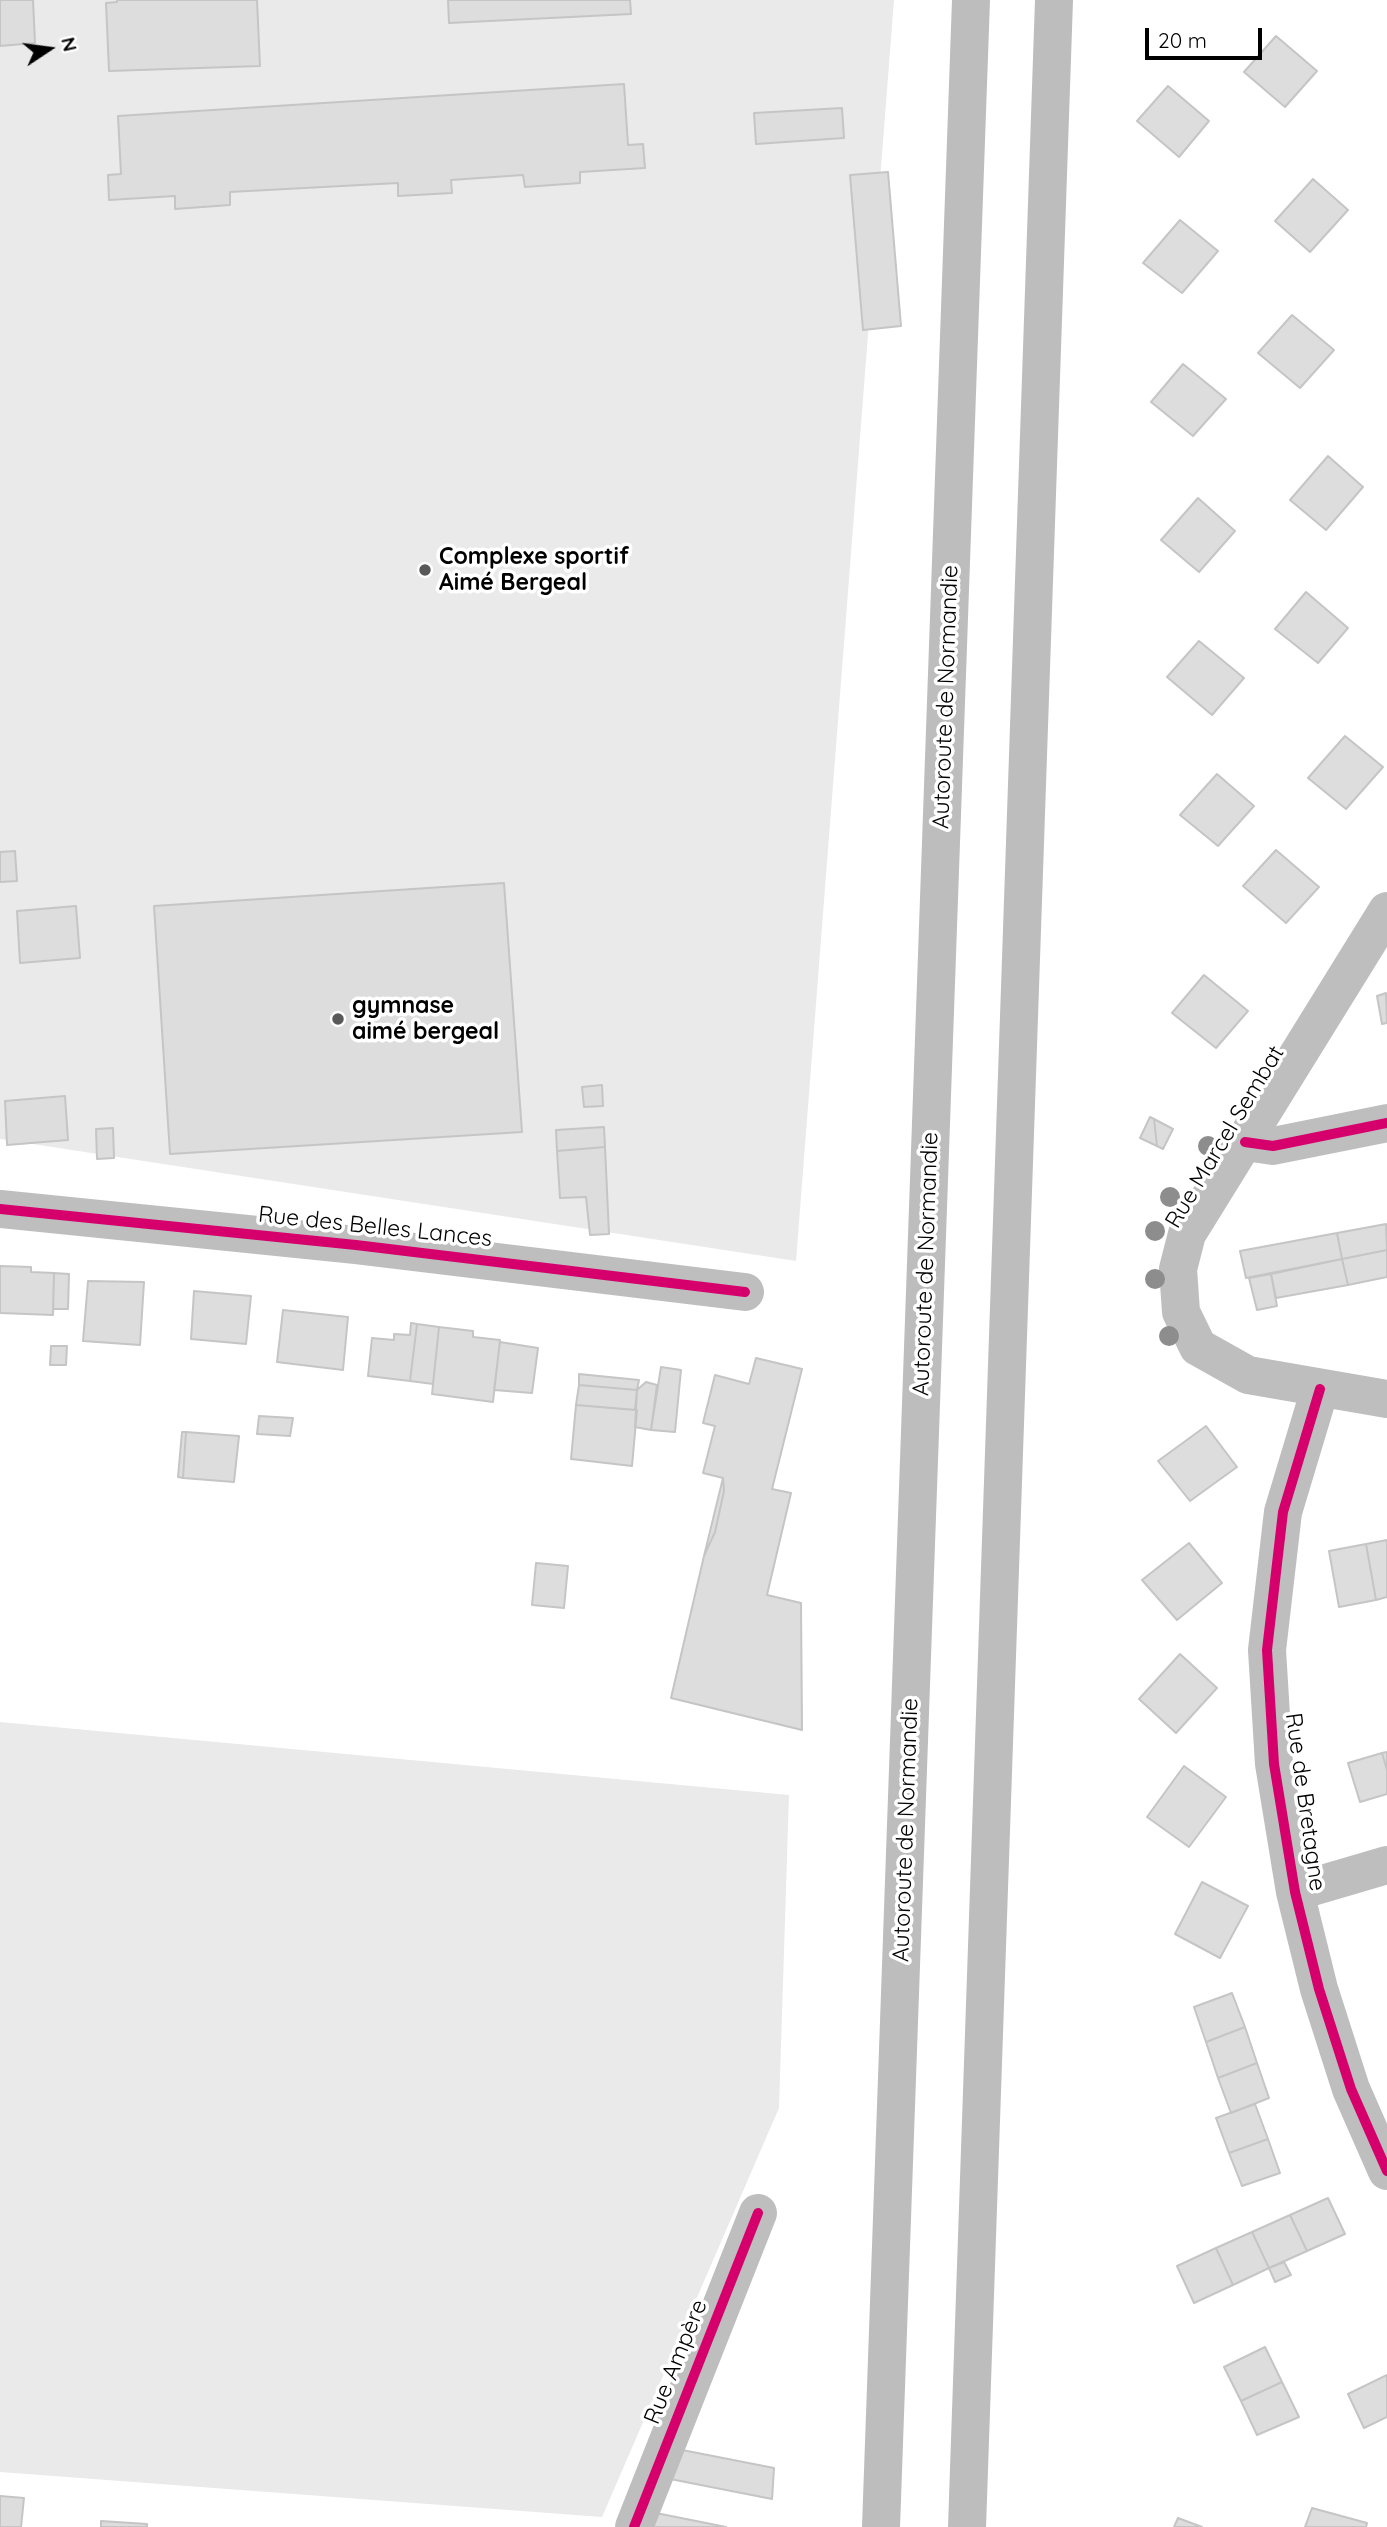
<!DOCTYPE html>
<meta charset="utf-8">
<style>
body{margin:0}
#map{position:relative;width:1387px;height:2527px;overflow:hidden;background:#fff;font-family:Quicksand,sans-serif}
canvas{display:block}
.north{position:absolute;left:14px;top:14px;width:70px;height:70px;-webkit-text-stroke:5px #fff;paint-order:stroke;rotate:77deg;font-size:19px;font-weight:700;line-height:28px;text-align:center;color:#000}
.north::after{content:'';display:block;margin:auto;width:24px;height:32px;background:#000;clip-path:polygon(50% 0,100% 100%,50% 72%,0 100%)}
.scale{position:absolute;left:1145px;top:28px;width:117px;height:32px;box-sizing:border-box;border:4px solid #000;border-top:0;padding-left:9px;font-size:21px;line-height:24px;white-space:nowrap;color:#000;-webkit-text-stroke:5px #fff;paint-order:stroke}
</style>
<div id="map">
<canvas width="1387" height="2527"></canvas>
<div class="north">N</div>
<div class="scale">20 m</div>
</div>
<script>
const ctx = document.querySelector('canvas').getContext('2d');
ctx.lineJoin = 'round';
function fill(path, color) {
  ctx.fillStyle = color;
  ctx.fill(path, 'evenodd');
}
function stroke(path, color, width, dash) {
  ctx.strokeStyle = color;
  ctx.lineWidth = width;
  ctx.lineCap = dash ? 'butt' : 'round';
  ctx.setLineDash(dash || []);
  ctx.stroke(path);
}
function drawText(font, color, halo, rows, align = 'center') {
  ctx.font = font + ' Quicksand,sans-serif';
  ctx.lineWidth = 7;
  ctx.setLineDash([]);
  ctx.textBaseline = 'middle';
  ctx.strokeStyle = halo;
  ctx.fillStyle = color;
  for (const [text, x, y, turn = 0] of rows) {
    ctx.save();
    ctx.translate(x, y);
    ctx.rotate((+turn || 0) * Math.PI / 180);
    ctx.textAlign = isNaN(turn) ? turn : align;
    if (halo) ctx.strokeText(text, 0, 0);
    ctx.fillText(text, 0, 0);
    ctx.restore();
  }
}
fill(new Path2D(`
 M0 0H894L796 1261 0 1139Z
 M0 1722 789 1795 779 2108 602 2517 0 2472Z`), '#eaeaea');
const building = new Path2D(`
 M0 0H33L35 43 0 46Z
 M117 0H257L260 66 109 71 106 3 117 2Z
 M448 0H630L631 14 449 23Z
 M1276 36 1317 71 1285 107 1244 72Z
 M624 84 628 145 643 144 645 168 580 172V183L525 187 523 175 451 180 452 193 398 196V183L230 192V205L175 209V196L109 200 108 175 121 174 118 116Z
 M1168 86 1209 121 1179 157 1137 121Z
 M842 108 844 138 756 144 754 113Z
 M888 172 901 326 863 330 850 175Z
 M1313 179 1348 210 1310 252 1275 221Z
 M1180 220 1218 251 1182 293 1143 263Z
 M1292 315 1334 350 1300 388 1258 353Z
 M1183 364 1226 399 1193 436 1151 402Z
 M1328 456 1363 487 1326 530 1290 500Z
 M1198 498 1235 531 1199 572 1161 540Z
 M1306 592 1348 628 1318 663 1275 629Z
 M1199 641 1244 678 1212 715 1167 677Z
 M1345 736 1383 767 1346 809 1308 778Z
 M1217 774 1254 806 1218 846 1180 815Z
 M1276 850 1319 887 1286 923 1243 886Z
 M15 851 17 881 0 882V852Z
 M504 883 522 1132 170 1154 154 906Z
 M76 906 80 958 20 963 17 911Z
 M1204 975 1248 1011 1216 1048 1172 1013Z
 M1386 993 1387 1023 1382 1024 1377 996Z
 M602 1085 603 1106 584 1107 582 1087Z
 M65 1096 68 1140 7 1145 5 1101Z
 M1150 1117 1154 1119 1157 1146 1140 1138Z
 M1154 1119 1173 1129 1163 1149 1157 1146Z
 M604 1127 605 1147 557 1151 556 1130Z
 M113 1128 114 1158 97 1159 96 1129Z
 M605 1147 609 1234 590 1235 586 1197 560 1198 557 1151Z
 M1386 1224 1387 1250 1342 1259 1337 1233Z
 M1337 1233 1342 1259 1246 1278 1240 1251Z
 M1387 1250V1277L1348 1285 1342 1259Z
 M1342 1259 1348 1285 1276 1298 1271 1274Z
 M0 1266 31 1267V1272L54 1273 53 1315 0 1313Z
 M54 1273 69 1274 68 1309H53Z
 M1271 1274 1277 1306 1257 1310 1249 1278Z
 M88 1281 144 1282 140 1345 83 1341Z
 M194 1291 251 1296 246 1344 191 1339Z
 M283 1310 348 1317 343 1370 277 1362Z
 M411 1323 417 1324 410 1381 368 1376 372 1338 394 1340V1334L410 1335Z
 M417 1324 439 1327 433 1384 410 1381Z
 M439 1327 473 1331V1337L500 1340 493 1402 432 1394Z
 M500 1342 538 1348 532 1393 494 1390Z
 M51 1346H67L66 1365H50Z
 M756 1358 802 1369 772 1489 791 1493 767 1595 801 1603 802 1730 671 1698 704 1556 715 1532 724 1491 723 1478 703 1473 715 1426 703 1423 715 1375 749 1384Z
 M661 1367 681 1370 675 1432 651 1430Z
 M579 1374 639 1380 637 1390 579 1385Z
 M646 1382 657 1385 651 1430 635 1427 637 1390Z
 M579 1385 637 1390 635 1410 576 1405Z
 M576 1405 637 1410 632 1466 571 1459Z
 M259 1416 293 1418 290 1436 257 1434Z
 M1206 1426 1237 1467 1190 1501 1158 1461Z
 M182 1432H186L183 1478 178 1477Z
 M186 1432 239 1436 234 1482 183 1478Z
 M723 1478 724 1491 715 1532 704 1556Z
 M1387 1540V1597L1376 1600 1366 1544Z
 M1189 1543 1222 1583 1177 1620 1142 1580Z
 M1366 1544 1376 1600 1339 1607 1329 1551Z
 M536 1563 568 1566 564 1608 532 1605Z
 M1180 1654 1217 1688 1176 1733 1139 1699Z
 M1387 1752V1770L1382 1753Z
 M1382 1753 1387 1770V1794L1360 1802 1348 1763Z
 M1184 1766 1226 1797 1189 1847 1147 1817Z
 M1202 1882 1248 1906 1220 1958 1175 1934Z
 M1232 1993 1245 2027 1206 2042 1194 2007Z
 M1245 2027 1257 2063 1218 2078 1206 2042Z
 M1257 2063 1269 2098 1231 2113 1218 2078Z
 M1255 2104 1268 2139 1229 2153 1216 2118Z
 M1268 2139 1280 2173 1242 2186 1229 2153Z
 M1328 2198 1345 2234 1307 2251 1290 2215Z
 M1290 2215 1307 2251 1269 2268 1252 2232Z
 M1252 2232 1269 2268 1233 2285 1216 2248Z
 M1216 2248 1233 2285 1194 2303 1177 2266Z
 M1284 2262 1291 2275 1275 2282 1269 2268Z
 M1265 2347 1282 2382 1241 2401 1224 2367Z
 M1387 2375V2417L1364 2428 1348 2394Z
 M1282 2382 1299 2417 1257 2435 1241 2401Z
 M672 2448 774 2468 772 2499 660 2477Z
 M0 2496 24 2498 21 2527H0Z
 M1312 2508 1367 2523 1366 2527H1305Z
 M646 2511 726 2527H640Z
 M1178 2518 1202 2527H1174Z
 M101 2521 147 2524V2527H101Z`);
fill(building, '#ddd');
stroke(building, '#c5c5c5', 2);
stroke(new Path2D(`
 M1387 911 1187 1234 1178 1269 1181 1312 1198 1347 1248 1375 1387 1399
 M1245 1142 1273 1146 1387 1123
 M0 1209 356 1245 745 1292
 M1320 1389 1283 1512 1267 1650 1274 1764 1295 1892 1319 1989 1351 2089 1387 2171
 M1295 1892 1387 1865
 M634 2527 758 2213`), '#bebebe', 38);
stroke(new Path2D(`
 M881 2527 971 0
 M967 2527 1054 0`), '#bdbdbd', 38);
stroke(new Path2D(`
 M1245 1142 1273 1146 1387 1123
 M0 1209 356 1245 745 1292
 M1320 1389 1283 1512 1267 1650 1274 1764 1295 1892 1319 1989 1351 2089 1387 2171
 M634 2527 758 2213`), '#d6006c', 10);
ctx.fillStyle = '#8d8d8d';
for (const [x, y] of [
 [1208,1146],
 [1170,1197],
 [1155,1231],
 [1155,1279],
 [1169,1336]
]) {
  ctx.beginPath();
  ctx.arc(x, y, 10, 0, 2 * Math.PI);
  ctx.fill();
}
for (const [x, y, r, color] of [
 [425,570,7,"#595959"],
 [338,1019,7,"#595959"]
]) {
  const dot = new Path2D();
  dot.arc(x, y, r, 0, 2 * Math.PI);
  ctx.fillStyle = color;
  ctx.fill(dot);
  stroke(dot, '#fff', 2.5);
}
drawText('bold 23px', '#000', '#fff', [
 ["Complexe sportif",439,557],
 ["Aimé Bergeal",439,583],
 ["gymnase",352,1006],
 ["aimé bergeal",352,1032]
], 'left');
drawText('23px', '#000', '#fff', [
 ["Autoroute de Normandie",946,697,-88],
 ["Rue Marcel Sembat",1225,1137,-59],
 ["Rue des Belles Lances",375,1227,6],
 ["Autoroute de Normandie",926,1264,-88],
 ["Rue de Bretagne",1305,1802,82],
 ["Autoroute de Normandie",906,1830,-88],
 ["Rue Ampère",676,2362,-68]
]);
</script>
